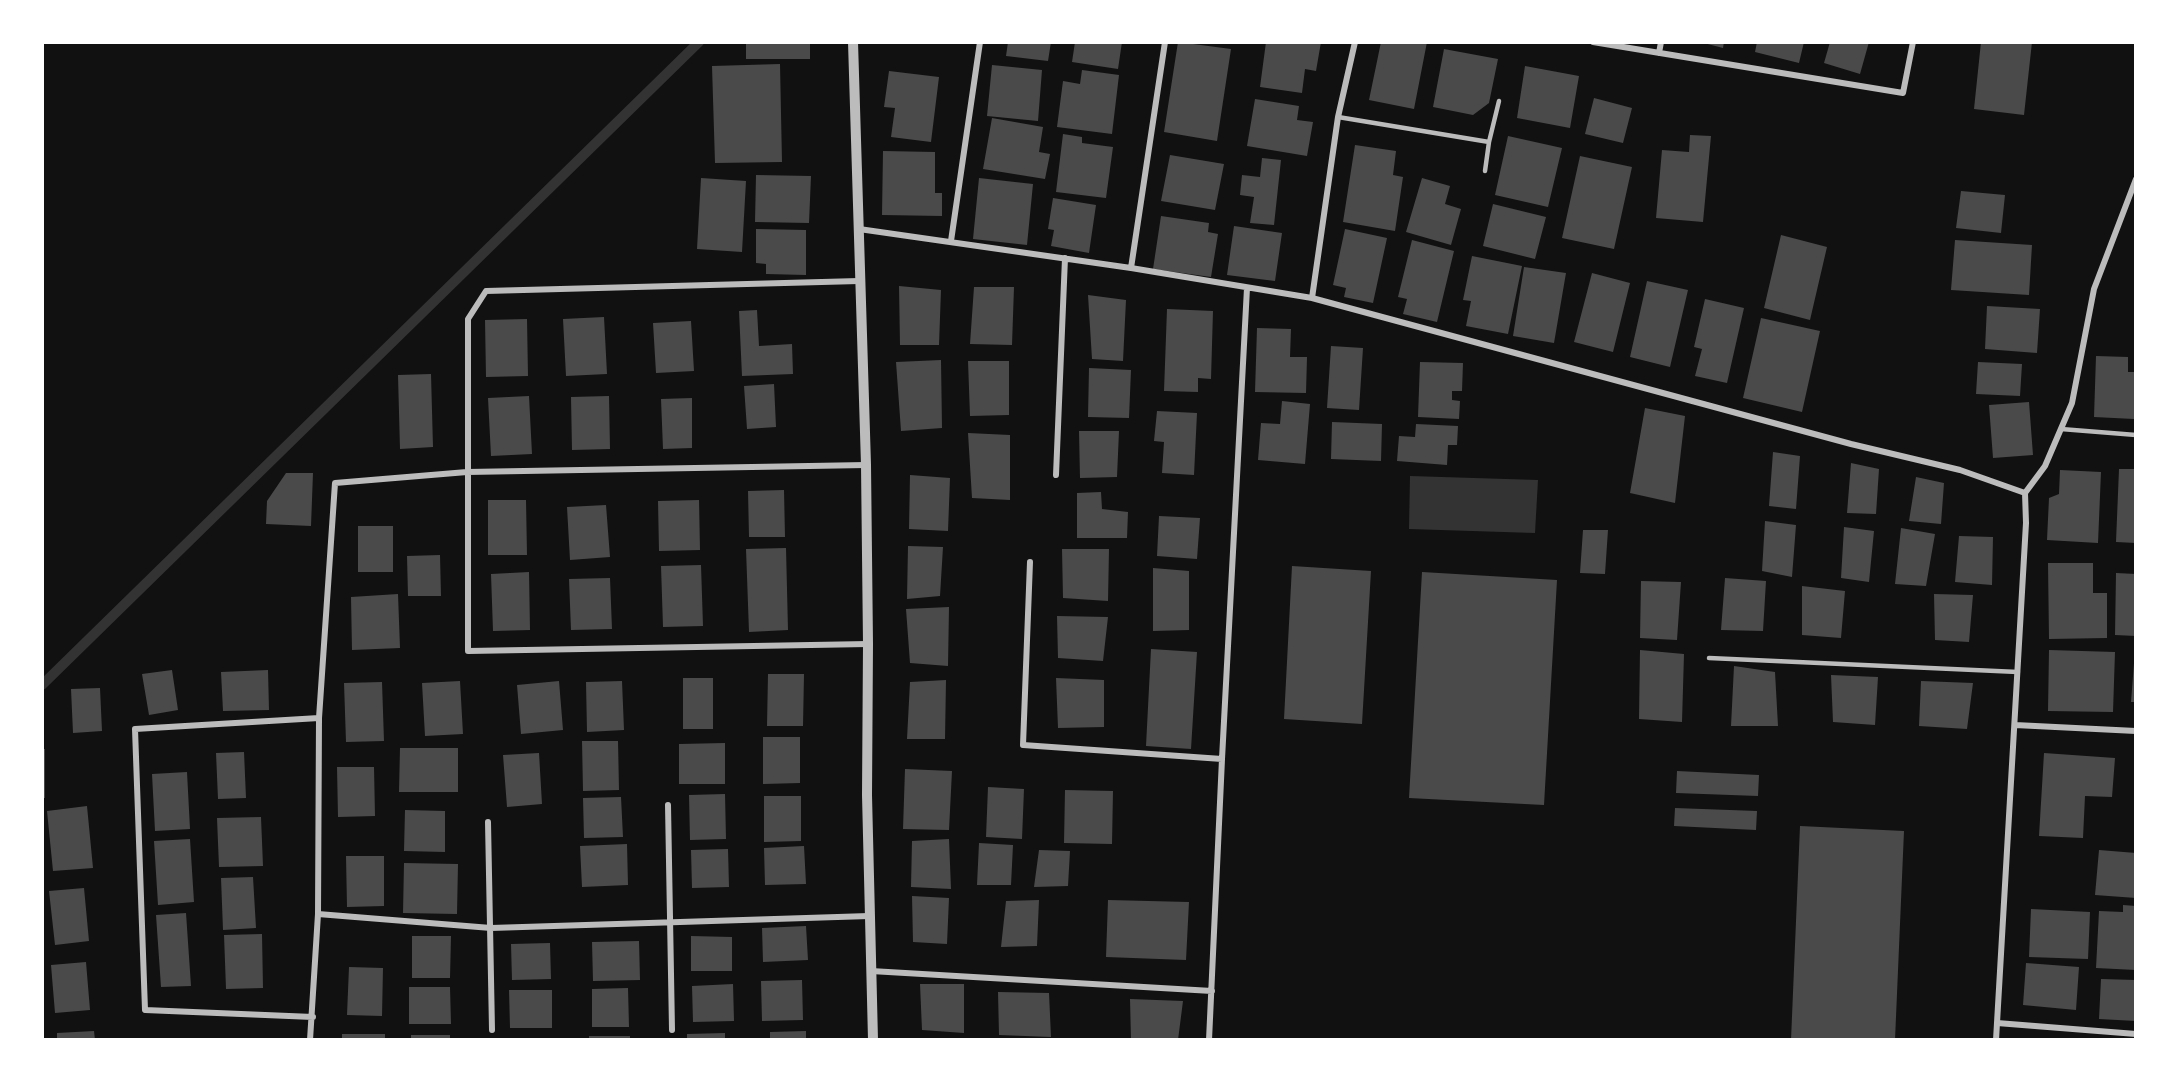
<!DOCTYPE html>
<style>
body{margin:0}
#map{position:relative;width:2178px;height:1082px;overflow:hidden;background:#111;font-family:Montserrat,sans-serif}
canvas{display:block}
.frame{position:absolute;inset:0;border:44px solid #fff;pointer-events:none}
</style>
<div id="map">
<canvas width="2178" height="1082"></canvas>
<div class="frame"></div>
</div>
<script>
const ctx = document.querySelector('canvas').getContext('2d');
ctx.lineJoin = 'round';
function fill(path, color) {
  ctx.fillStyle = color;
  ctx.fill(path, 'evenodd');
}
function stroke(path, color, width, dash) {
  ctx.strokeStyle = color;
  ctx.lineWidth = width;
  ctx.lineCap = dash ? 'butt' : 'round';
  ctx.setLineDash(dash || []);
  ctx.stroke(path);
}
fill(new Path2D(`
 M1410 476 1538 480 1535 533 1409 529Z`), '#333');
stroke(new Path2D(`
 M42 685 699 42`), '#333', 10);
fill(new Path2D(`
 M746 42H810V59H746Z
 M1008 42H1051L1048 61 1006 56Z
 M1075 42H1122L1118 69 1072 62Z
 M1178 42 1231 49 1217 141 1164 132Z
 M1266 42H1321L1316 71 1305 69 1302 93 1260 87Z
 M1381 42H1427L1414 109 1369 100Z
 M1700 42H1724L1723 48Z
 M1757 42H1804L1799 63 1755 52Z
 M1830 42H1869L1860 74 1824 63Z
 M1981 42H2032L2024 115 1974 109Z
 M1444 49 1498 59 1489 103 1473 115 1433 107Z
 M780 64 782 162 715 163 712 66Z
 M992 65 1042 70 1038 121 987 116Z
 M1525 66 1579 76 1570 128 1517 118Z
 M1082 70 1119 75 1112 134 1057 127 1063 81 1080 84Z
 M889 71 939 77 931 142 891 137 895 108 884 107Z
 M1594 98 1632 108 1623 143 1585 134Z
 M1255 99 1299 106 1297 120 1313 122 1307 156 1247 146Z
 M992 118 1043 127 1039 152 1050 154 1045 179 983 169Z
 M1063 134 1082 137V143L1113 147 1106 198 1056 192Z
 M1690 135 1711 136 1703 222 1656 218 1662 150 1689 152Z
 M1508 136 1562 148 1548 207 1495 195Z
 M1355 145 1396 151 1393 175 1403 177 1395 231 1343 222Z
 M883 151 935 152V193H942V216L882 215Z
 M1170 155 1224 164 1215 210 1161 201Z
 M1580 156 1632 167 1614 249 1562 238Z
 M1262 158 1281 160 1274 225 1250 223 1254 197 1240 195 1242 175 1260 177Z
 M756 175 811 176 809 223 755 222Z
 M701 178 746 181 742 252 697 249Z
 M979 178 1033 184 1027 245 973 239Z
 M1422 178 1450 186 1445 204 1461 209 1451 245 1406 232Z
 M1961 191 2005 195 2001 233 1956 228Z
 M1053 198 1096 205 1089 253 1051 246 1054 230 1048 229Z
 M1493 204 1546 217 1535 259 1483 246Z
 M1161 216 1209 223 1208 232 1218 234 1211 277 1153 269Z
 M1234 226 1282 233 1275 281 1227 275Z
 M756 229 806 230V275L766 274V264L756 263Z
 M1345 229 1387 238 1373 303 1344 297 1346 288 1333 285Z
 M1781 235 1827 247 1810 320 1764 308Z
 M1412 240 1454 251 1437 322 1403 314 1407 299 1398 297Z
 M1955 240 2032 245 2029 295 1951 290Z
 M1472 256 1522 266 1508 334 1466 326 1471 301 1463 300Z
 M1524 267 1566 273 1554 343 1513 336Z
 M1592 273 1630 283 1613 352 1574 342Z
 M1647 281 1688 290 1670 367 1630 357Z
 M899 286 941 290 939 345H900Z
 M974 287H1014L1012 345 970 344Z
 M1088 295 1126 300 1123 361 1092 359Z
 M1705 299 1744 308 1727 383 1695 376 1702 349 1694 347Z
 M1987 306 2040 309 2037 353 1985 349Z
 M1167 309 1213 311 1211 379 1198 378V392L1164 391Z
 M757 310 759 346 792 344 793 374 742 376 739 311Z
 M604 317 607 374 566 376 563 319Z
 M1761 318 1820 331 1802 412 1743 398Z
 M527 319 528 376 486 377 485 320Z
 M691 321 694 371 656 373 653 323Z
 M1257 328 1291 329 1290 357H1307L1306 393 1255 392Z
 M1331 346 1363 348 1359 410 1327 408Z
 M2096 356 2128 357V372H2136V407L2134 406V419L2094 417Z
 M941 360 942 428 901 431 896 362Z
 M968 361H1009V415L970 416Z
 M1420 362 1463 363 1462 391H1452V400L1460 401 1459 419 1418 417Z
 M1978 362 2022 364 2020 396 1976 394Z
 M1089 368 1131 370 1129 418 1088 417Z
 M431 374 433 447 400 449 398 375Z
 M774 384 776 427 747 429 744 386Z
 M529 396 532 454 491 456 488 398Z
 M609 396 610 449 572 450 571 397Z
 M692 398V448L663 449 661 399Z
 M1282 401 1310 404 1305 464 1258 460 1261 423 1280 424Z
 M2029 402 2033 455 1993 458 1989 405Z
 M1645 408 1685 416 1675 503 1630 493Z
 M1157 411 1197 413 1194 475 1162 473 1164 442 1154 441Z
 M1332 422 1382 424 1381 461 1331 459Z
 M1416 424 1458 426 1457 445H1448L1447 465 1397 461 1399 436 1415 437Z
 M1079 431H1119L1117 477 1080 478Z
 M968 433 1010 435V500L972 498Z
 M1773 452 1800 456 1796 509 1769 506Z
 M1851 463 1879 469 1876 514 1847 513Z
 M2119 469H2136V543L2116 542Z
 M2060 470 2101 472 2098 543 2047 540 2049 498 2059 494Z
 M286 473H313L311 526 266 524 267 501Z
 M910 475 950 478 948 531 909 529Z
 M1916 477 1944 483 1941 524 1909 521Z
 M784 490 785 537H749L748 491Z
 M1101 492 1102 509 1128 512 1127 538H1077V493Z
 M488 500H526L527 555H488Z
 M699 500 700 550 659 551 658 501Z
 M606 505 610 557 570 560 567 507Z
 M1159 516 1200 518 1197 559 1157 556Z
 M1765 521 1796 525 1792 577 1762 571Z
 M358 526H393V572H358Z
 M1844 527 1874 531 1869 582 1841 578Z
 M1901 528 1935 534 1926 586 1895 584Z
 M1583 530H1608L1605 574 1580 573Z
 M1959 536 1993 537 1992 585 1955 582Z
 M908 546 943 547 940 596 907 599Z
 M786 548 788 630 749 632 746 549Z
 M1062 549H1109L1108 601 1063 598Z
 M440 555 441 596H408L407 556Z
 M2048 563H2093V593H2107V638L2049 639Z
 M701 565 703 626 663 627 661 566Z
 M1292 566 1371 571 1362 724 1284 719Z
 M1153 568 1189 571V630L1153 631Z
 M529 572 530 630 493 631 491 574Z
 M1422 572 1557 580 1544 805 1409 798Z
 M2116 573 2136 574V636L2115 635Z
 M610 578 612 629 571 630 569 579Z
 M1725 578 1766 581 1763 631 1721 630Z
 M1641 581 1681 582 1677 640 1640 638Z
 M1802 586 1845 591 1841 638 1802 635Z
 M398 594 400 648 352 650 351 597Z
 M1934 594 1973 595 1969 642 1935 640Z
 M949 607 948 666 910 663 906 609Z
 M1057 616 1108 617 1103 661 1058 658Z
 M1151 649 1197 652 1191 749 1146 746Z
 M1640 650 1684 654 1682 722 1639 719Z
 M2049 650 2115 652 2113 712 2048 711Z
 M2134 663H2136V702H2131Z
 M1734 666 1775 672 1778 726H1731Z
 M172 670 178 710 149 715 142 674Z
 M268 670 269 710 223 711 221 672Z
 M768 674H804L803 726H767Z
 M1831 675 1878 677 1875 725 1833 722Z
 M683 678H713V729H683Z
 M1056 678 1104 680V727L1058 728Z
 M946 680 945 739H907L910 682Z
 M460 681 463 734 425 736 422 683Z
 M559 681 563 730 521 734 517 685Z
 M622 681 624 730 587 732 586 682Z
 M1921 681 1973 683 1967 729 1919 726Z
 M382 682 384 741 346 742 344 683Z
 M100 688 102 731 73 733 71 689Z
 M763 737H800V783L763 784Z
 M582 741H618L619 790 583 791Z
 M725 743V784H679V744Z
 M400 748H458V792H399Z
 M42 749H45V798H42Z
 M244 752 246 798 218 799 216 753Z
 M539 753 542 804 507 807 503 755Z
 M2044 753 2115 758 2112 797 2085 796 2083 838 2039 836Z
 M337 767H374L375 816 338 817Z
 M905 769 952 771 949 830 903 829Z
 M1677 771 1759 775 1758 796 1676 793Z
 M187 772 190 829 155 831 152 774Z
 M988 787 1024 789 1022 839 986 837Z
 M1065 790 1113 791 1112 844 1064 843Z
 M725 794 726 839 690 840 689 795Z
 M764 796H801V841L764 842Z
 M621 797 623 837 584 838 583 798Z
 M87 806 93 868 53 871 47 811Z
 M1675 808 1757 811 1756 830 1674 826Z
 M405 810 445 811V852L404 851Z
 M261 817 263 866 219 867 217 818Z
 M1800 826 1904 831 1895 1040H1791Z
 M190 839 194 902 158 905 154 841Z
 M949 839 951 889 911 887 912 841Z
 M979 843 1013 845 1011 885H977Z
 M627 844 628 885 582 887 580 846Z
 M804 846 806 884 765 885 764 848Z
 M728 849 729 887 692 888 691 850Z
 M1039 850 1070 851 1068 886 1034 887Z
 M2099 850 2136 853V898L2095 895Z
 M346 856H384V906L347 907Z
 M404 863 458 864 457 914 403 913Z
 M253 877 256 928 223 930 221 878Z
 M84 888 89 941 55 945 49 891Z
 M912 896 949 898 947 944 913 942Z
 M1039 900 1037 946 1001 947 1006 901Z
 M1108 900 1189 902 1186 960 1106 957Z
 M2123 905 2136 906V970L2096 968 2099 911 2123 912Z
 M2031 909 2090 912 2088 959 2029 957Z
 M186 913 191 986 161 987 156 915Z
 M806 926 808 960 763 962 762 928Z
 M262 934 263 988 226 989 224 935Z
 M412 936H451L450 978H412Z
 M691 936 732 937V971H691Z
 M639 941 640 980 593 981 592 942Z
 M550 943 551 979 512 980 511 944Z
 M86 962 90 1010 55 1013 51 965Z
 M2026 963 2079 967 2076 1010 2023 1005Z
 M349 967 383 968 382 1016 347 1015Z
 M2101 979 2136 980V1021L2099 1019Z
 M802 980 803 1020 762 1021 761 981Z
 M733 984 734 1021 693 1022 692 986Z
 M920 984H964V1033L922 1030Z
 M409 987H450L451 1024H409Z
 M628 988 629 1027H592V989Z
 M509 990H552V1028H510Z
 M998 992 1049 993 1051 1037 999 1035Z
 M1130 999 1183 1001 1178 1040H1131Z
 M94 1031 95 1040H57V1033Z
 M806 1031V1040H770V1032Z
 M725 1033V1040H687V1034Z
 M342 1034H385V1040H342Z
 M411 1035H450V1040H411Z
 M589 1036H630V1040H589Z`), '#4a4a4a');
stroke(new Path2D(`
 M1338 117 1489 142 1485 171
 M1489 142 1499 101
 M2061 429 2136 435
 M1709 658 2018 672`), '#bcbcbc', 4.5);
stroke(new Path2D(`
 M1593 42 1903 93 1913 42
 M1659 53 1661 42
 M859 229 1131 268 1312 298 1851 444 1960 470 2025 493
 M951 241 980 42
 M1131 268 1165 42
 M859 281 486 291 468 319V651L868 644
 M1312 298 1338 117 1355 42
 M1056 475 1065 258
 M1030 562 1023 745 1222 759
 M2015 725 2136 731
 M668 805 672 1030
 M488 822 492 1030
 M318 914 491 928 869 916
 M871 971 1212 991
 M313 1017 145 1010 135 729 319 718
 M1997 1023 2136 1034
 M310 1040 318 914 319 718 335 483 467 472 866 465
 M1209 1040 1222 759 1247 288
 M1996 1040 2026 523 2025 493 2045 466 2072 403 2094 289 2136 179`), '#bcbcbc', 6);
stroke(new Path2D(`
 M853 42 866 465 868 644 867 795 873 1040`), '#bcbcbc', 10);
</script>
